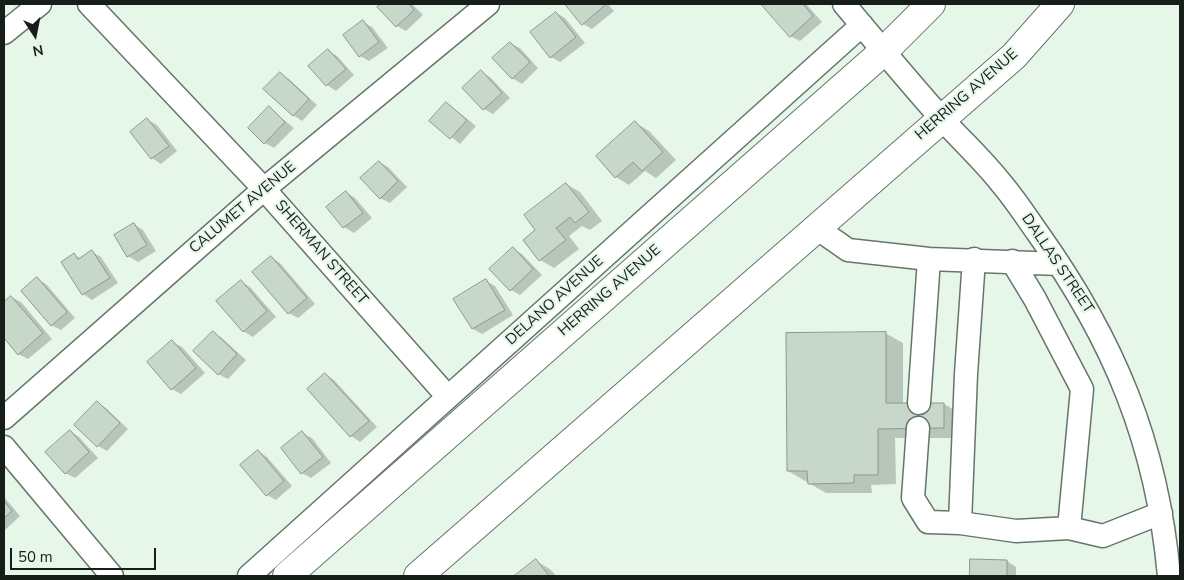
<!DOCTYPE html>
<style>
body{margin:0}
#map{position:relative;width:1184px;height:580px;overflow:hidden;background:#e6f7ea;font-family:"Nunito Sans",sans-serif}
canvas{display:block}
.frame{position:absolute;inset:0;border:5px solid #171d19;pointer-events:none}
.north{position:absolute;left:10px;top:10px;width:50px;height:50px;-webkit-text-stroke:4px #e6f7ea;paint-order:stroke;rotate:169deg;font-size:14px;font-weight:700;line-height:20px;text-align:center;color:#171d19}
.north::after{content:'';display:block;margin:auto;width:18px;height:22px;background:#171d19;clip-path:polygon(50% 0,100% 100%,50% 72%,0 100%)}
.scale{position:absolute;left:10px;top:548px;width:146px;height:22px;box-sizing:border-box;border:2px solid #171d19;border-top:0;padding-left:6px;font-size:15px;line-height:18px;white-space:nowrap;color:#171d19;-webkit-text-stroke:4px #e6f7ea;paint-order:stroke}
</style>
<div id="map">
<canvas width="1184" height="580"></canvas>
<div class="frame"></div>
<div class="north">N</div>
<div class="scale">50 m</div>
</div>
<script>
const ctx = document.querySelector('canvas').getContext('2d');
ctx.lineJoin = 'round';
function fill(path, color) {
  ctx.fillStyle = color;
  ctx.fill(path, 'evenodd');
}
function stroke(path, color, width, dash) {
  ctx.strokeStyle = color;
  ctx.lineWidth = width;
  ctx.lineCap = dash ? 'butt' : 'round';
  ctx.setLineDash(dash || []);
  ctx.stroke(path);
}
function drawText(font, color, halo, rows, align = 'center') {
  ctx.font = font + ' "Nunito Sans",sans-serif';
  ctx.lineWidth = 4.5;
  ctx.setLineDash([]);
  ctx.textBaseline = 'middle';
  ctx.strokeStyle = halo;
  ctx.fillStyle = color;
  for (const [text, x, y, turn = 0] of rows) {
    ctx.save();
    ctx.translate(x, y);
    ctx.rotate((+turn || 0) * Math.PI / 180);
    ctx.textAlign = isNaN(turn) ? turn : align;
    if (halo) ctx.strokeText(text, 0, 0);
    ctx.fillText(text, 0, 0);
    ctx.restore();
  }
}
fill(new Path2D(`
 M383 4H412L423 15 406 31 397 26 379 8Z
 M567 4H608L614 11 592 29 583 24Z
 M762 4H806L822 22 800 41 790 36Z
 M556 13 565 18 585 43 560 62 551 57Z
 M363 22 372 27 388 48 369 61 360 56Z
 M510 43 520 48 538 68 522 84 512 78Z
 M328 51 337 56 354 75 336 91 327 85 310 66Z
 M481 72 490 77 510 98 493 114 484 109Z
 M280 74 289 79 317 105 302 121 293 115Z
 M447 103 476 126 460 144 431 120Z
 M269 108 294 128 274 148 265 143Z
 M148 120 157 125 177 151 161 164 152 158 132 132Z
 M636 123 649 131 676 160 656 178 645 171 629 185 616 177Z
 M379 162 388 167 407 187 390 203 380 198Z
 M566 184 580 192 602 221 590 230 582 226 569 236 579 249 554 268 540 260Z
 M346 192 355 198 372 218 354 233 344 227 328 207Z
 M134 224 143 230 156 251 138 262 128 256Z
 M513 249 522 254 542 275 520 295 511 290Z
 M92 252 101 257 118 283 92 300 83 294 63 262 74 255 82 259Z
 M271 257 280 263 315 304 298 318 289 313Z
 M37 279 46 284 75 318 61 330 51 325Z
 M486 281 495 286 513 315 482 334 473 329 455 300Z
 M241 282 250 287 276 317 253 337 243 331Z
 M11 297 21 302 52 339 28 359 18 354 4 336V304Z
 M213 332 222 338 246 360 228 379 218 374Z
 M885 333 903 343V404H944L962 414V438H895L896 484 871 485 872 493H826L788 471Z
 M172 342 182 347 205 373 181 394 172 389Z
 M325 374 334 380 377 427 360 442 351 436 309 389Z
 M97 403 106 408 128 429 107 451 98 446Z
 M70 431 79 437 98 458 75 478 65 473Z
 M302 433 312 438 331 463 311 478 302 473Z
 M258 451 267 457 292 486 276 500 267 495Z
 M4 497 20 516 4 531Z
 M971 560 1007 561 1016 567V576H971Z
 M536 561 550 569 556 576H516Z`), '#0003');
const building = new Path2D(`
 M381 4H409L414 10 396 27 377 7Z
 M565 4H604L605 5 582 25Z
 M761 4H803L813 16 790 37Z
 M556 12 576 37 550 58 530 32Z
 M363 20 379 42 359 57 343 35Z
 M510 42 530 62 512 79 492 58Z
 M328 49 346 69 326 86 308 66Z
 M481 70 502 93 483 110 462 88Z
 M280 72 309 99 293 116 263 89Z
 M446 102 467 120 450 139 429 121Z
 M269 106 285 122 264 144 248 128Z
 M147 118 169 146 151 159 130 132Z
 M635 121 663 152 642 171 633 162 615 178 596 156Z
 M379 161 398 181 380 199 360 178Z
 M566 183 589 212 575 223 570 217 556 228 566 240 539 261 523 240 535 230 524 215Z
 M346 191 363 213 343 228 326 207Z
 M134 223 147 245 127 257 114 235Z
 M513 247 533 269 510 291 489 269Z
 M92 250 110 278 82 295 61 262 74 253 78 259Z
 M271 256 307 298 288 314 252 272Z
 M37 277 67 312 51 326 21 291Z
 M486 279 505 310 472 329 453 299Z
 M241 280 267 311 243 332 216 301Z
 M11 296 43 333 18 355 4 338V302Z
 M213 331 237 354 218 375 193 351Z
 M886 332V403H944V428L878 429V475H854V483L808 484 807 471H787L786 333Z
 M172 340 196 368 171 390 147 362Z
 M325 373 369 421 350 437 307 389Z
 M97 401 120 423 97 447 74 425Z
 M70 430 89 452 65 474 45 452Z
 M302 431 323 457 301 474 281 448Z
 M258 450 284 481 266 496 240 465Z
 M4 501 12 511 4 518Z
 M536 559 549 576H514Z
 M970 559 1007 560V576H970Z`);
fill(building, '#c7d8cb');
stroke(building, '#89998d', 1);
const minor = new Path2D(`
 M89 4 264 189 448 397
 M844 4C876 42 908 81 942 119 961 140 983 160 1001 183 1014 198 1025 215 1037 232 1114 340 1157 443 1169 576
 M4 33 40 4
 M820 225 828 236 848 250 929 259 1059 264
 M1012 261 1035 299 1082 389 1069 528
 M919 403 929 259
 M4 418 264 189 488 4
 M918 428 913 498 928 522 960 523 1016 531 1069 528 1103 536 1161 513
 M4 447 112 576
 M960 523 966 374 974 259
 M249 576 862 25`);
const major = new Path2D(`
 M287 576 884 51 931 4
 M418 576 1014 56 1060 4`);
stroke(minor, '#667569', 25);
stroke(major, '#667569', 30);
stroke(minor, '#fff', 22);
stroke(major, '#fff', 28);
drawText('15px', '#171d19', '#e6f7ea', [
 ["HERRING AVENUE",967,95,-41],
 ["CALUMET AVENUE",243,208,-40],
 ["SHERMAN STREET",321,253,49],
 ["DALLAS STREET",1057,264,56],
 ["HERRING AVENUE",610,291,-41],
 ["DELANO AVENUE",555,301,-42]
]);
</script>
